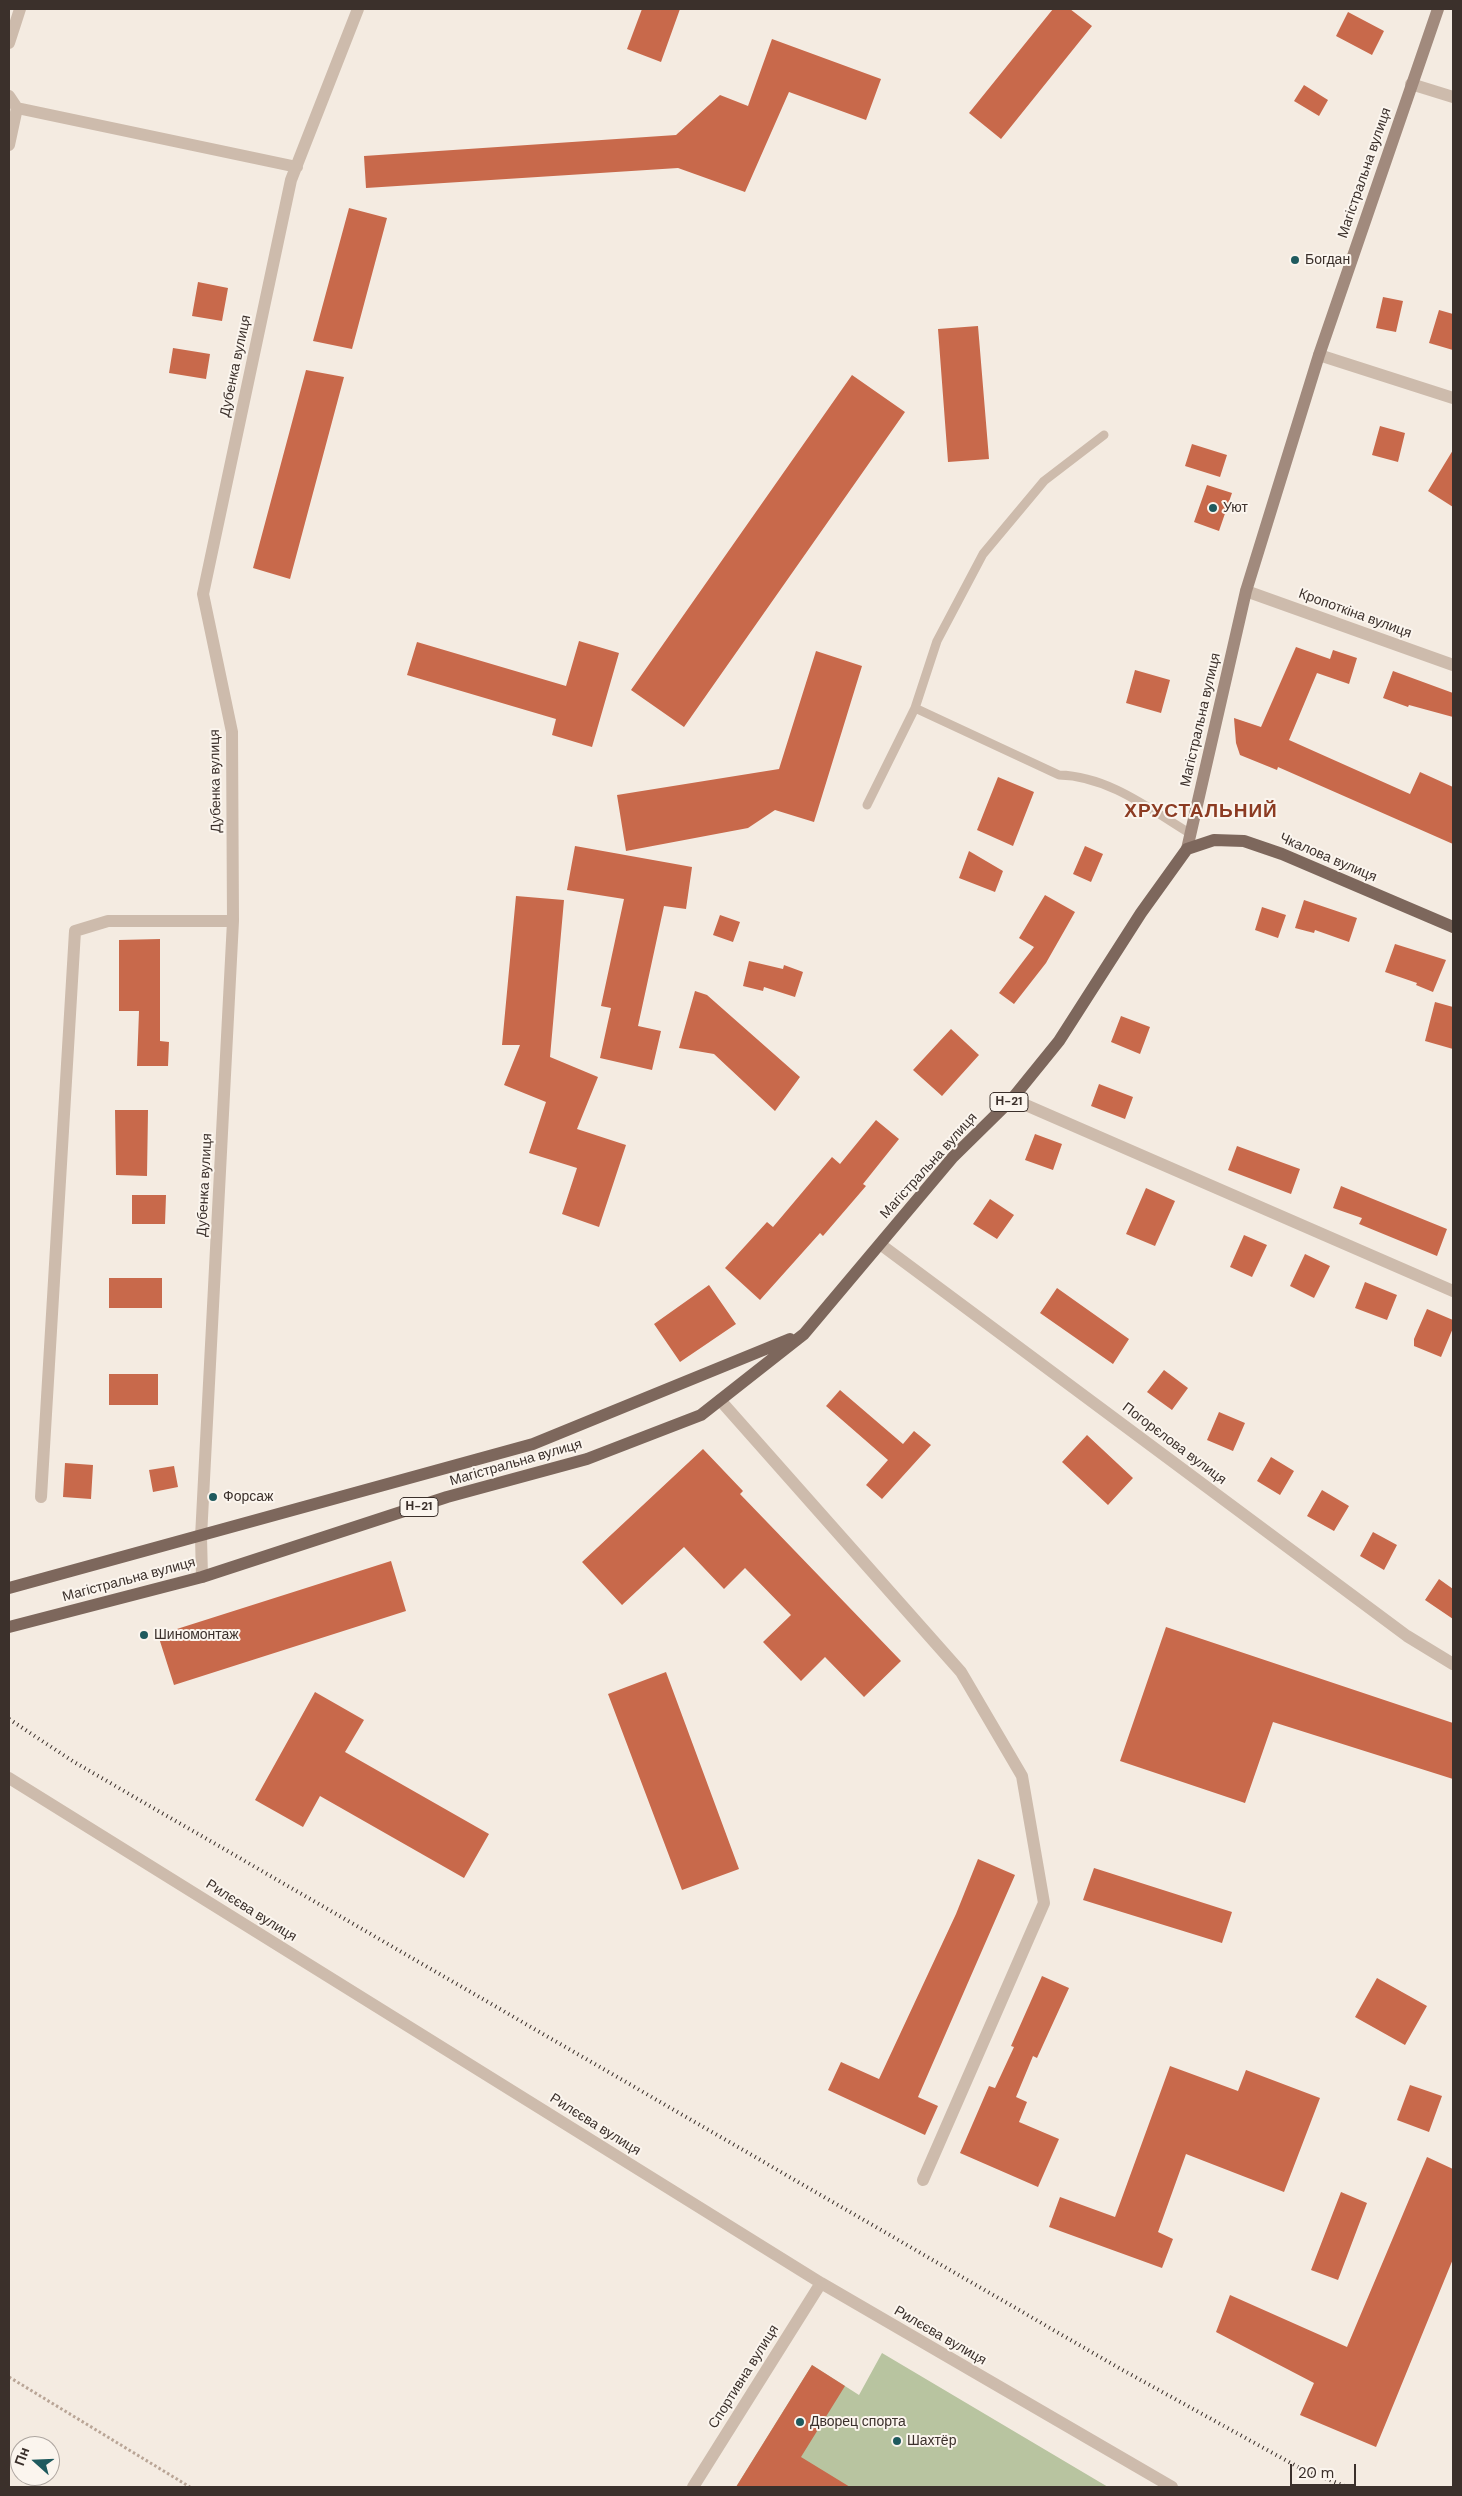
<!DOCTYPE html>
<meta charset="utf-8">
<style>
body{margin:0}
#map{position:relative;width:1462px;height:2496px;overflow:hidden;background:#f4ebe1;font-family:"DM Sans",sans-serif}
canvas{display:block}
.frame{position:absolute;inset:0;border:10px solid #3b302b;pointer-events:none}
.north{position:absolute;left:10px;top:2436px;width:50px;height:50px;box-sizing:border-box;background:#fbf5ee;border:1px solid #aea6a0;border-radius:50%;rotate:290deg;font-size:14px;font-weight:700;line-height:20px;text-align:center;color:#3b302b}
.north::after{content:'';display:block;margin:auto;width:18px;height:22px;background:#1f5a5e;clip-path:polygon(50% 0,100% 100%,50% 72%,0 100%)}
.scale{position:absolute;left:1290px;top:2464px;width:66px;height:22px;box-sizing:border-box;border:2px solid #3b302b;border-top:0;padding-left:6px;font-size:15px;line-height:18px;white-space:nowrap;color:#3b302b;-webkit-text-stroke:4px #fbf5ee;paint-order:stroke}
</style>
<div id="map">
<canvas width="1462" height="2496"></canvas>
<div class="frame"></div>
<div class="north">Пн</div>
<div class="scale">20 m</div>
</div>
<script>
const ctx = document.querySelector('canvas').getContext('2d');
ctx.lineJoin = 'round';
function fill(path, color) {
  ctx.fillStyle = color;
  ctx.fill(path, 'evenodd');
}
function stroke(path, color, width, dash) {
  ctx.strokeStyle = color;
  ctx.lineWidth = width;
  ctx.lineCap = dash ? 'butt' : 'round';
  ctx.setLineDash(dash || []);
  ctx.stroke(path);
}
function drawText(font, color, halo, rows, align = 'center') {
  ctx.font = font + ' "DM Sans",sans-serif';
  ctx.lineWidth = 4;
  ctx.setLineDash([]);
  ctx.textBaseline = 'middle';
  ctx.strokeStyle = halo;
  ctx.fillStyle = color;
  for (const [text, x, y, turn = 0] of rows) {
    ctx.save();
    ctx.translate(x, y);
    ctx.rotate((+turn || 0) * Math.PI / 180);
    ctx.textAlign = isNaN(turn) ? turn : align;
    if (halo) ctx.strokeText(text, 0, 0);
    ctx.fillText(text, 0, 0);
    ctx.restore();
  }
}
fill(new Path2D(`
 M882 2353 1108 2487H736L812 2365 859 2395Z`), '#b8c4a0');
fill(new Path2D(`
 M642 9H680L661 62 627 49Z
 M1053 9H1070L1092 26 1001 139 969 113Z
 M1348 12 1384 31 1372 55 1336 36Z
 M772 39 881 79 866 120 789 92 745 192 678 168 366 188 364 156 676 135 720 95 748 106Z
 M1304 85 1328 100 1319 116 1294 101Z
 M349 208 387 218 352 349 313 341Z
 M198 282 228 288 222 321 192 316Z
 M1383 297 1403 301 1396 332 1376 328Z
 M1439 310 1453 314V350L1429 343Z
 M978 326 989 459 948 462 938 329Z
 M173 348 210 354 206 379 169 373Z
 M306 370 344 377 290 579 253 568Z
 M852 375 905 412 684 727 631 690Z
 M1380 426 1405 433 1398 462 1372 455Z
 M1192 444 1227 455 1220 477 1185 466Z
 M1453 450V507L1428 491Z
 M1207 485 1232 493 1219 531 1194 522Z
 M579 641 619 653 592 747 552 735 556 719 407 675 417 642 566 686Z
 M1296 647 1330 659 1333 650 1357 658 1349 684 1317 673 1289 740 1410 794 1420 772 1453 787V844L1278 767 1277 770 1240 755 1236 743 1234 718 1261 727Z
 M816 651 862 666 814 822 775 810 748 828 626 851 617 795 779 769Z
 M1135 670 1170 680 1161 713 1126 703Z
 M1393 671 1453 693V717L1409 705 1408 707 1383 698Z
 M998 777 1034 792 1013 846 977 830Z
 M575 846 692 867 686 909 664 906 638 1026 661 1031 652 1070 600 1058 611 1008 601 1006 624 899 567 890Z
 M1085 846 1103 854 1091 882 1073 874Z
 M969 851 1003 871 995 892 959 878Z
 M1045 895 1075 912 1046 963 1014 1004 999 993 1034 947 1019 938Z
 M516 896 564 900 550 1057 598 1077 577 1129 626 1145 599 1227 562 1214 577 1168 529 1153 546 1102 504 1085 520 1045H502Z
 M1304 900 1357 918 1349 942 1315 930 1314 933 1295 928Z
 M1262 907 1286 915 1278 938 1255 930Z
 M720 915 740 922 733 942 713 935Z
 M160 939V1041L169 1042 168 1066H137L139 1011H119V940Z
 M1395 944 1446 960 1433 992 1416 985 1417 983 1385 972Z
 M749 961 783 969 784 965 803 972 795 997 764 987 763 991 743 986Z
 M695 991 707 995 800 1077 775 1111 714 1054 679 1048Z
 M1435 1002 1453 1007V1049L1425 1041Z
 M1121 1016 1150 1027 1140 1054 1111 1042Z
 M951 1029 979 1055 942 1096 913 1070Z
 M1099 1084 1133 1097 1125 1119 1091 1106Z
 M115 1110H148L147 1176 116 1175Z
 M876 1120 899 1139 863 1184 866 1186 823 1236 820 1233 760 1300 725 1268 767 1222 773 1227 832 1157 840 1164Z
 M1035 1134 1062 1144 1053 1170 1025 1160Z
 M1237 1146 1300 1169 1291 1194 1228 1170Z
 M1341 1186 1447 1229 1437 1256 1359 1224 1362 1218 1333 1208Z
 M1146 1188 1175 1201 1155 1246 1126 1234Z
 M132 1195H166L165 1224H132Z
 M990 1199 1014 1215 997 1239 973 1224Z
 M1244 1235 1267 1245 1252 1277 1230 1267Z
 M1305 1254 1330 1266 1314 1298 1290 1286Z
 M109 1278H162V1308H109Z
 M1365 1282 1397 1295 1387 1320 1355 1308Z
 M709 1285 736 1324 680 1362 654 1324Z
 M1057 1288 1129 1339 1113 1364 1040 1313Z
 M1427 1309 1453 1320V1328L1441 1357 1414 1346V1339Z
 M1164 1370 1188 1388 1172 1410 1147 1392Z
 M109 1374H158V1405H109Z
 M840 1390 903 1444 914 1431 931 1445 882 1499 866 1485 888 1460 826 1406Z
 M1219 1412 1245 1423 1233 1451 1207 1440Z
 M1087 1435 1133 1478 1108 1505 1062 1462Z
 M703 1449 743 1491 740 1494 901 1661 864 1697 825 1657 801 1681 763 1642 791 1615 745 1568 724 1589 684 1547 622 1605 582 1562Z
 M1271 1457 1294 1471 1280 1495 1257 1481Z
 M65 1463 93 1465 91 1499 63 1497Z
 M174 1466 178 1487 153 1492 149 1470Z
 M1322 1490 1349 1506 1334 1531 1307 1516Z
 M1373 1532 1397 1545 1384 1570 1360 1556Z
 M391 1561 406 1611 174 1685 158 1635Z
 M1439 1579 1453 1589V1619L1425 1600Z
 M1166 1627 1453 1723V1779L1273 1722 1245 1803 1120 1761Z
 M666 1672 739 1869 682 1890 608 1694Z
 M315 1692 364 1720 345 1752 489 1834 464 1878 320 1796 303 1827 255 1800Z
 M978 1859 1015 1875 918 2097 938 2106 925 2135 828 2090 841 2062 879 2079 956 1914Z
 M1094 1868 1232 1912 1222 1943 1083 1900Z
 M1042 1976 1069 1988 1037 2058 1033 2056 1016 2097 1027 2102 1019 2122 1059 2139 1038 2187 960 2153 989 2086 995 2088 1014 2047 1011 2046Z
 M1377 1978 1427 2006 1405 2045 1355 2017Z
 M1170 2066 1238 2091 1246 2070 1320 2098 1284 2192 1186 2154 1158 2232 1173 2239 1162 2268 1049 2227 1060 2197 1115 2217Z
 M1410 2085 1442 2096 1429 2132 1397 2120Z
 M1427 2157 1453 2169V2259L1376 2447 1300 2415 1314 2383 1216 2332 1230 2295 1347 2347Z
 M1341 2192 1367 2203 1338 2280 1311 2270Z
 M812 2365 845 2386 801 2457 850 2487H736Z`), '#c8694b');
stroke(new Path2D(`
 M9 2377 190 2487`), '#b9a596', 3, [2.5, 2.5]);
stroke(new Path2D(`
 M915 708 1059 775C1108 776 1150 809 1191 834
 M867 805 915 708 937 641 983 554 1044 481 1104 435`), '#cdbbac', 9);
stroke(new Path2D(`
 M9 43 20 9
 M1411 84 1453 97
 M9 96 17 108 297 167
 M9 145 17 108
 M1319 355 1453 398
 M1246 591 1453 665
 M1012 1099 1453 1291
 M880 1244 1407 1636 1453 1664
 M720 1400 961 1672 1022 1776 1044 1903 923 2180
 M41 1497 75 931 108 921H233
 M202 1577 201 1537 233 921 232 732 203 594 291 180 358 9
 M9 1778 821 2283 1172 2487
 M693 2487 821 2283`), '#cdbbac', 12);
stroke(new Path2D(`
 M1187 849 1246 591 1319 355 1438 9`), '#a18a7d', 12);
stroke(new Path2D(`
 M9 1588 533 1444 790 1339
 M9 1627 202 1577 447 1497 587 1459 701 1415 804 1334 953 1157 1012 1099 1059 1041 1141 913 1187 849 1214 840 1244 841 1282 854 1453 927`), '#7d675c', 12);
stroke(new Path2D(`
 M9 1719 74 1762 1119 2368 1298 2467 1347 2487`), '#3b302b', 4, [1, 4]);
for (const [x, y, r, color] of [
 [1295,260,5,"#1f5a5e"],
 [1213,508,5,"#1f5a5e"],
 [213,1497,5,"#1f5a5e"],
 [144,1635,5,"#1f5a5e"],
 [800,2422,5,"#1f5a5e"],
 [897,2441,5,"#1f5a5e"]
]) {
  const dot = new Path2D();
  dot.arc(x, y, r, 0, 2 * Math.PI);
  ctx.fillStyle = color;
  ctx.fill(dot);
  stroke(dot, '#fbf5ee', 2);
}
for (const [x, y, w] of [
 [1009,1102,38],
 [419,1507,38]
]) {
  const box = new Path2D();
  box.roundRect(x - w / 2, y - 9.5, w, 19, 4);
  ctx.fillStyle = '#fbf5ee';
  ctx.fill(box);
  stroke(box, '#3b302b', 1);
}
drawText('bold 12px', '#3b302b', null, [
 ["Н-21",1009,1102],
 ["Н-21",419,1507]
]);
drawText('14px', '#3b302b', '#fbf5ee', [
 ["Магістральна вулиця",1365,173,-71],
 ["Дубенка вулиця",236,366,-78],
 ["Кропоткіна вулиця",1355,614,20],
 ["Магістральна вулиця",1201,720,-77],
 ["Дубенка вулиця",216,781,-91],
 ["Чкалова вулиця",1328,858,23],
 ["Магістральна вулиця",929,1166,-48],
 ["Дубенка вулиця",205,1185,-87],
 ["Погорєлова вулиця",1174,1444,37],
 ["Магістральна вулиця",516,1463,-16],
 ["Магістральна вулиця",129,1580,-15],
 ["Рилєєва вулиця",251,1911,32],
 ["Рилєєва вулиця",595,2125,32],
 ["Рилєєва вулиця",940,2336,30],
 ["Спортивна вулиця",744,2377,-58]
]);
drawText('14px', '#3b302b', '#fbf5ee', [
 ["Богдан",1305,260],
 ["Уют",1223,508],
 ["Форсаж",223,1497],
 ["Шиномонтаж",154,1635],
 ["Дворец спорта",810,2422],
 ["Шахтёр",907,2441]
], 'left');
ctx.letterSpacing = '1px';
drawText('bold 19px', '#8c3b22', '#fbf5ee', [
 ["ХРУСТАЛЬНИЙ",1201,812]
]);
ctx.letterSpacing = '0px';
</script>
